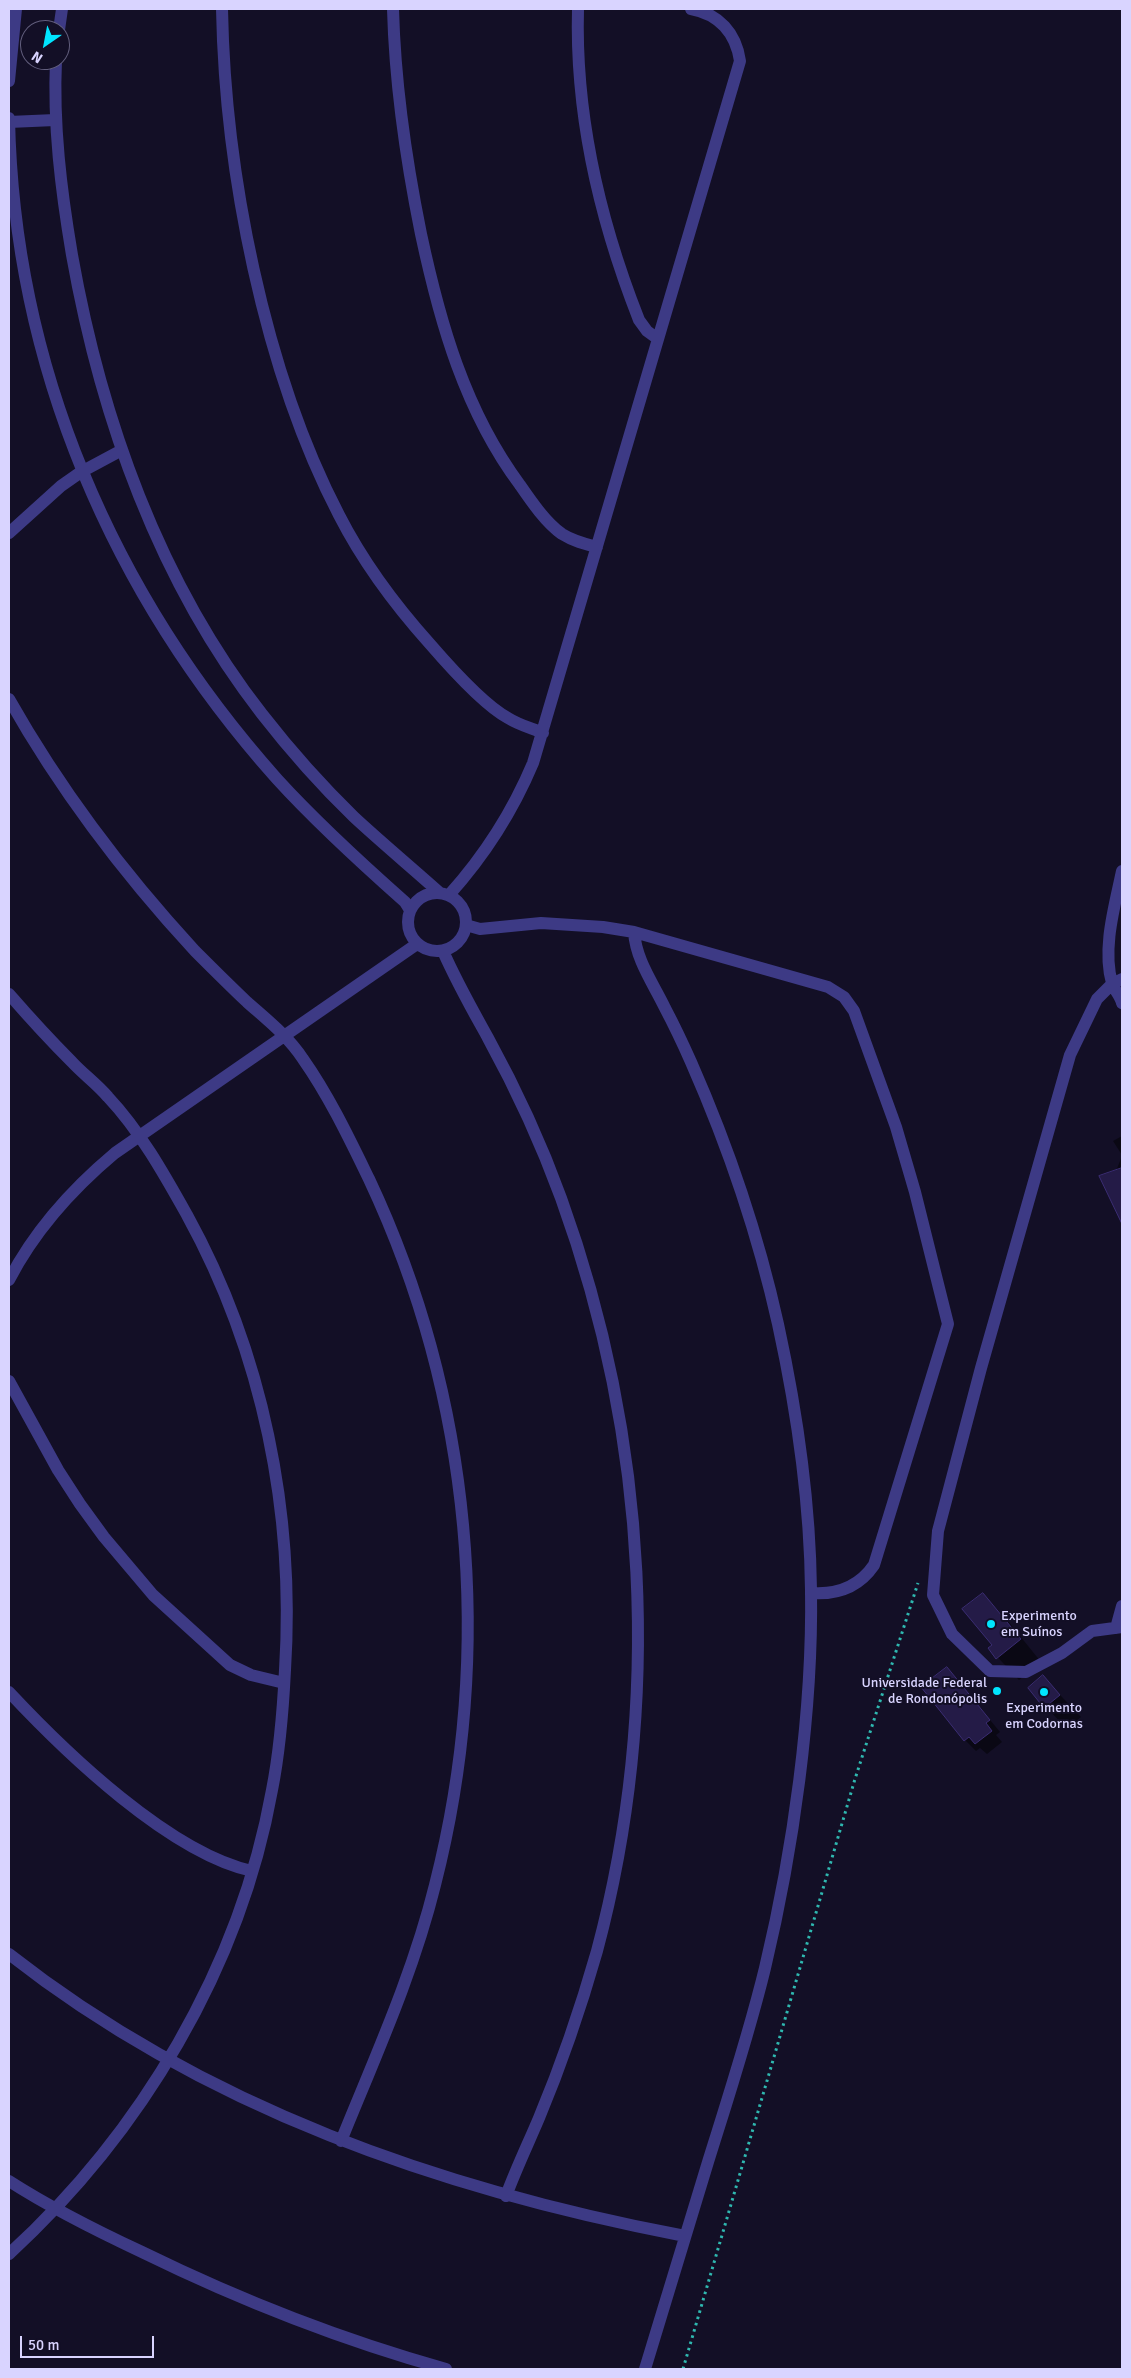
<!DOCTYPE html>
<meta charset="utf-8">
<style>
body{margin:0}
#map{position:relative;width:1131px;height:2378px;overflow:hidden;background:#130f26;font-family:Signika,sans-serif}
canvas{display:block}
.frame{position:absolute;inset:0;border:10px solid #d9d4ff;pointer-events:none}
.north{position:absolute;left:20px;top:20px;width:50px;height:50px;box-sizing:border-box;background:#130f26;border:1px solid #625e7d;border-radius:50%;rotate:213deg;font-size:14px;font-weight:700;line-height:20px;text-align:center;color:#d9d4ff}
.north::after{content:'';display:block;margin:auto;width:18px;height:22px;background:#00e5ff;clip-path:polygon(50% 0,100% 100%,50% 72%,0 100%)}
.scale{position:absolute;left:20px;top:2336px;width:134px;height:22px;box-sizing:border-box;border:2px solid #d9d4ff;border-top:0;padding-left:6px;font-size:15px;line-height:18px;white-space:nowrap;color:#d9d4ff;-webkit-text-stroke:4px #130f26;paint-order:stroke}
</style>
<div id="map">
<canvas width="1131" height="2378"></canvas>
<div class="frame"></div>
<div class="north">N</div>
<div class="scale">50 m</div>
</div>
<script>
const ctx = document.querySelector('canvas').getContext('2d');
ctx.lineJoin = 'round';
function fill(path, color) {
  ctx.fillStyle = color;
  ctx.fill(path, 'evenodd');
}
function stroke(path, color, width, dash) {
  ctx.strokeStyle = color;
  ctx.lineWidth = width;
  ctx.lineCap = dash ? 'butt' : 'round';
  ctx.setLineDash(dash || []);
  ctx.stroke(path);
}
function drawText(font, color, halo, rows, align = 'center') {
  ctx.font = font + ' Signika,sans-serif';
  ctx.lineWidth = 4;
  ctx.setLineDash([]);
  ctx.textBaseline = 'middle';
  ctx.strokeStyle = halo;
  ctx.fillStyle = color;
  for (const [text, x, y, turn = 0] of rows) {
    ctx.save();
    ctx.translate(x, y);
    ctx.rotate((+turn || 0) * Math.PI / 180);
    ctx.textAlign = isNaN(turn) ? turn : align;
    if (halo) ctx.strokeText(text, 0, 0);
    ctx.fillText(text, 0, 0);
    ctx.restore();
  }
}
fill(new Path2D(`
 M1122 1136V1155L1113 1141Z
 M1122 1156V1221L1101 1177 1116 1171Z
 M982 1595 1004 1616 1041 1662 1019 1680 989 1648 994 1645Z
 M947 1668 1000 1732 996 1735 1002 1742 987 1754 980 1748 976 1751 965 1740 923 1687Z
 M1043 1677 1081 1717 1067 1729 1029 1689Z`), '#0007');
const building = new Path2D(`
 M1122 1168V1224L1099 1176Z
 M983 1593 1021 1639 996 1659 988 1648 992 1645 962 1609Z
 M947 1667 990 1720 986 1723 992 1731 975 1744 969 1737 964 1741 921 1687Z
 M1043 1675 1060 1695 1044 1708 1028 1688Z`);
fill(building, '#241b47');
stroke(building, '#3b2d73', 1);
stroke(new Path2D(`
 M683 2369 855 1779 918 1583`), '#2fb8b0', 3, [2.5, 4]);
stroke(new Path2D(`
 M222 9C225 171 264 371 339 515 363 562 395 605 430 644 449 666 484 705 508 718 519 725 531 728 543 733
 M393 9C395 84 406 160 421 234 440 323 465 411 520 485 531 501 546 523 562 534 573 541 585 544 597 547
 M578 9C575 116 600 221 639 320L647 331 658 339
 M59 30 62 9
 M56 60C53 125 61 190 72 255 101 418 159 582 262 714 290 750 321 785 354 817 382 843 411 867 440 893
 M9 81 16 9
 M9 118C14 367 113 595 277 779 317 823 361 863 405 902L410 910
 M9 122 55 120
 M9 533 61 486 81 472 122 450
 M9 699C61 791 124 874 195 951 212 968 229 985 247 1002 266 1019 288 1036 303 1059 329 1096 349 1138 369 1179 472 1398 495 1650 435 1885 413 1974 375 2057 341 2141
 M1122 871C1115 905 1102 948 1112 983 1114 990 1120 995 1122 1003
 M408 922a29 29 0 1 1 58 0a29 29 0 1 1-58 0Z
 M449 895C485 855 512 813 533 763L740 61C736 33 719 14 691 9
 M466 925 480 929 541 923 603 927 634 932 828 987 844 997 854 1011 896 1127 915 1192 948 1324 874 1565C859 1587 838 1595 811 1593
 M634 932C636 960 653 983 665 1008 674 1025 683 1044 691 1062 728 1146 758 1234 778 1324 797 1411 810 1501 811 1590 813 1711 793 1851 765 1968 749 2034 728 2098 708 2162 687 2231 666 2300 645 2369
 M443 951C456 981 472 1009 488 1038 516 1089 541 1143 561 1198 648 1438 663 1704 597 1951 581 2007 562 2063 539 2118 528 2144 516 2169 506 2196
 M1122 979 1112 984 1097 999 1070 1055 981 1368 938 1531 933 1595 952 1634 990 1671 1026 1672 1062 1653 1092 1631 1122 1627
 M9 994C29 1017 50 1040 72 1062 83 1074 97 1084 108 1097 140 1131 164 1174 187 1215 263 1353 295 1513 285 1670 283 1710 280 1750 272 1790 240 1968 141 2133 9 2254
 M9 1280C35 1230 72 1189 115 1153L417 944
 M9 1381 58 1470 80 1504 104 1537 153 1595 230 1665 251 1675 284 1683
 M1116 1628 1122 1606
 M9 1692C66 1753 170 1853 252 1871
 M9 1954C205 2108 443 2190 685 2236
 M9 2181C51 2208 97 2231 142 2252 240 2300 342 2340 446 2369`), '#3d3a85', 12);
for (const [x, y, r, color] of [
 [991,1624,5,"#00e5ff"],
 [997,1691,5,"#00e5ff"],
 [1044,1692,5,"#00e5ff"]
]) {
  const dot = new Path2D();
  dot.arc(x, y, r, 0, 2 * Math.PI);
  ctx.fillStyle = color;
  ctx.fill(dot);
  stroke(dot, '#130f26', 2);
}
drawText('14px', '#d9d4ff', '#130f26', [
 ["Experimento",1001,1616],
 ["em Suínos",1001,1632],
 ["Universidade Federal",987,1683,"right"],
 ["de Rondonópolis",987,1699,"right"],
 ["Experimento",1044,1708,"center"],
 ["em Codornas",1044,1724,"center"]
], 'left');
</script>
